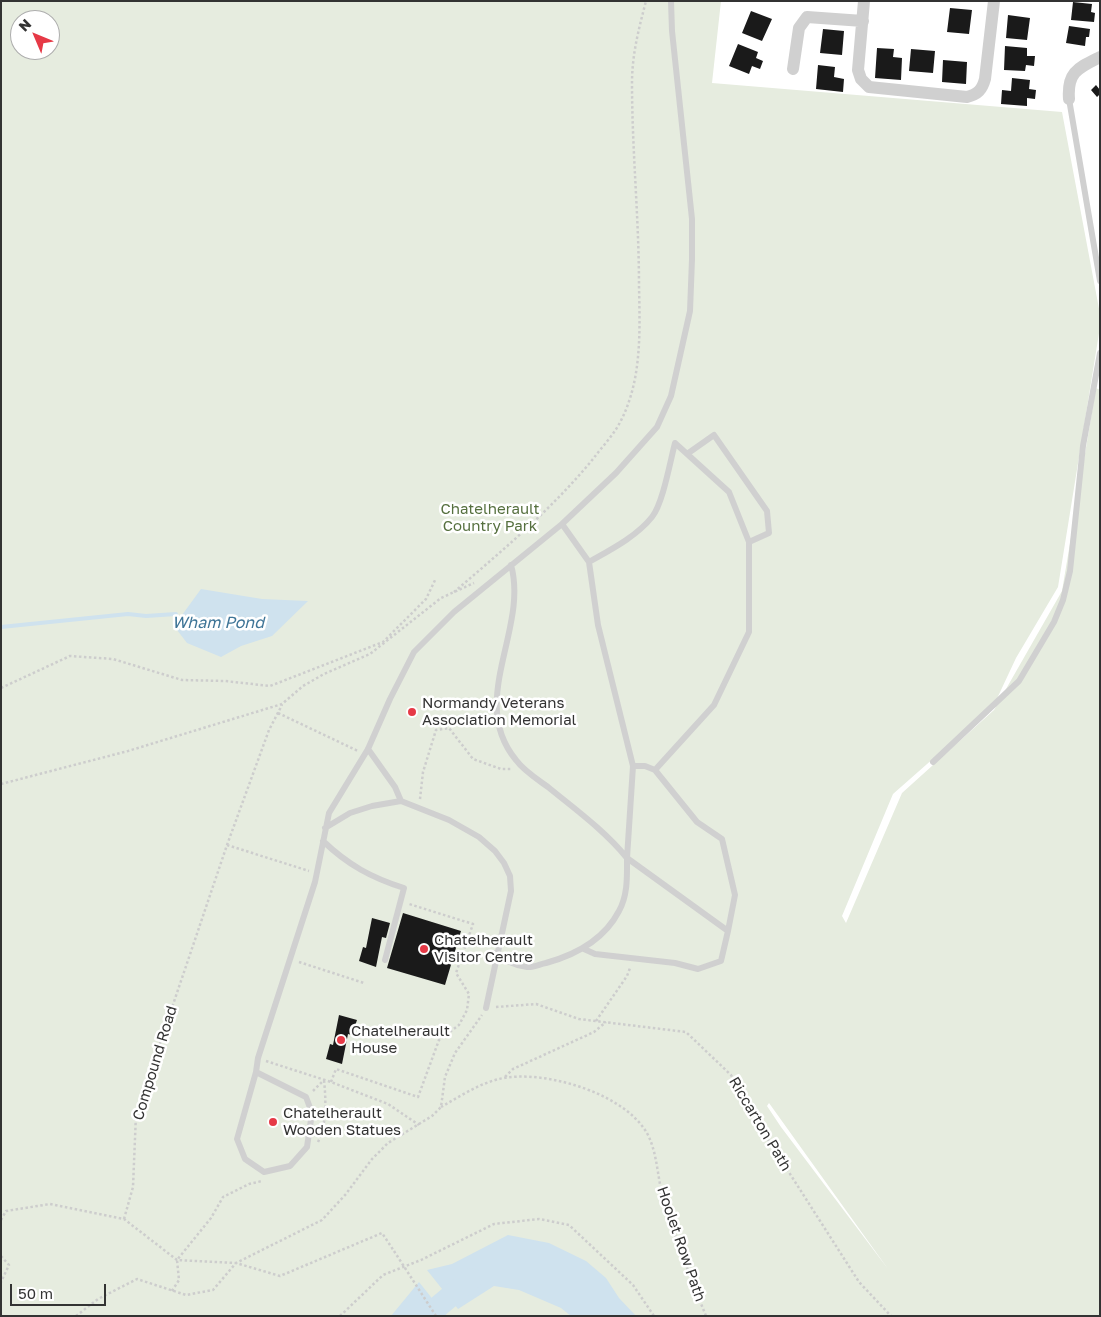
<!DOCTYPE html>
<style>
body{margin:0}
#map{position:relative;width:1101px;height:1317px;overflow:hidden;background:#fff;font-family:"Golos Text",sans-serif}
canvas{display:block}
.frame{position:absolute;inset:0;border:2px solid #333;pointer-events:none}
.north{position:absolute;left:10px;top:10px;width:50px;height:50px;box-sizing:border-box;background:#fff;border:1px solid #adadad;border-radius:50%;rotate:315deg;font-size:14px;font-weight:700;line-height:20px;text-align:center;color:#333}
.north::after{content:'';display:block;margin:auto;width:18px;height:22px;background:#e63946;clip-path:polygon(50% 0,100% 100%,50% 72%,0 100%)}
.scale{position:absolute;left:10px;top:1284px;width:96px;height:22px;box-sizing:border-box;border:2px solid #333;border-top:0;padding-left:6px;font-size:15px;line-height:18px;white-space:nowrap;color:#333;-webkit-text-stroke:4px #fff;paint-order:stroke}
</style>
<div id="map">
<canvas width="1101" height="1317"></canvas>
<div class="frame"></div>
<div class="north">N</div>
<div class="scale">50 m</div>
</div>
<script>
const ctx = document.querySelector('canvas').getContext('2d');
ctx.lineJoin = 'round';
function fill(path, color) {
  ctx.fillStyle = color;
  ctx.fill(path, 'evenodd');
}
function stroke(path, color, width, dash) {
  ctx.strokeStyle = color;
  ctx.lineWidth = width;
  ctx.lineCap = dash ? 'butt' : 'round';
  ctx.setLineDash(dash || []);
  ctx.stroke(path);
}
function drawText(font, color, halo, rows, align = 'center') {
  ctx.font = font + ' "Golos Text",sans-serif';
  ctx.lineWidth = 5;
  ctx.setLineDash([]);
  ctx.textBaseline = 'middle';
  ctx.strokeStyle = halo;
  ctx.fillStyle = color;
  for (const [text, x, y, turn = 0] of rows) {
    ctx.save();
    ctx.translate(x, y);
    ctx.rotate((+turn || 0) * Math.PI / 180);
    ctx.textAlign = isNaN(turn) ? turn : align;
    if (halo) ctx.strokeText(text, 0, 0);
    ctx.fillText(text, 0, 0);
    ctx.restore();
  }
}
fill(new Path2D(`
 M1 1H721L712 83 1062 112 1100 314V327L1058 587 1016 658 994 705 893 794 842 916 846 923 902 793 994 710 1062 591 1096 388 1100 390V1316H1ZM20 20H50V50H20ZM769 1103 888 1269 781 1127 767 1106Z`), '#e6ecdf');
fill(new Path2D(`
 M201 589 262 599 308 601 272 636 241 646 221 657 187 643 174 626Z
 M508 1235 549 1243 586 1261 606 1278 619 1298 636 1316H571L561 1308 519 1290 494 1286 458 1309 427 1270 452 1264Z
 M419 1282 446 1316H391Z`), '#cfe2ee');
stroke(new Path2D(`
 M1 627 128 614 146 616 176 614 177 620`), '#cfe2ee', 4);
stroke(new Path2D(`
 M427 1316 471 1279`), '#cfe2ee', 22);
fill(new Path2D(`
 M1073 2 1092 4 1091 12 1095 13 1094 22 1071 20Z
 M950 8 972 10 969 34 947 32Z
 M751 11 772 19 762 41 742 33Z
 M1008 15 1030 18 1027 40 1006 38Z
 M1069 26 1090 29 1089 37H1086L1085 46 1066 43Z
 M823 29 844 31 842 55 820 53Z
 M738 44 758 52 756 58 763 61 760 69 752 66 749 74 729 66Z
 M1005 46 1027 48V56H1035L1034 66 1026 65 1025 71 1004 70Z
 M877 48 894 49 893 57 902 58 901 80 875 78Z
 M911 49 935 51 933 73 909 71Z
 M943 60 967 62 966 84 942 82Z
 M818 65 835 67 834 77 844 79 843 92 816 89Z
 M1012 78 1030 80 1029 89 1036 90 1035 99 1027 98V106L1001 104 1002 90 1011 91Z
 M1096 85 1100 90V94L1097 97 1091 90Z
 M403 913 461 931 445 985 387 968Z
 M372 918 390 923 386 938 382 937 376 967 359 961 363 947 366 948Z
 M339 1015 357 1020 352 1035 348 1034 342 1064 326 1059 330 1044 333 1045Z`), '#1a1a1a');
stroke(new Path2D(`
 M454 592C503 550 552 509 593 459 601 448 611 438 618 426 642 384 640 334 639 286 639 218 632 151 632 83 632 54 639 28 646 1
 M1 688 70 656 113 659 182 680 225 681 270 686 383 642 426 599 436 578
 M278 713 358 751
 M1 784 128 751 282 704 303 686 324 674 370 654 441 598 474 583
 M420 799 423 772 436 730 449 728 473 759 501 769H512
 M227 845 309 871
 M299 962 364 983
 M496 1007 536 1004 579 1019 686 1032 731 1075 769 1141 859 1282 891 1316
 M596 1021 627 976 630 968
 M266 1061 331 1082 388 1104 419 1125
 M505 1077 513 1069 594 1032 606 1022
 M331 1082 336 1069 418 1097 439 1040 459 1025 467 1010 469 994 456 973 473 924 409 904
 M313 1091 324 1080
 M441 1107C459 1097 478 1084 499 1079 543 1068 635 1095 651 1142 658 1161 658 1182 664 1201 676 1240 691 1279 706 1316
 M318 1142C327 1123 326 1100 324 1080
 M124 1219 133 1187 136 1114 227 845 269 730 282 705
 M1 1220 6 1211 50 1204 124 1219 177 1260 236 1263 280 1276 382 1233 394 1251
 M1 1256 9 1265 1 1282
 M172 1291 179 1280 177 1260 211 1218 223 1197 249 1184 262 1181
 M76 1316 98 1299 137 1279 186 1295 213 1290 236 1263 322 1220 346 1194 372 1159 388 1143 432 1116 441 1107 445 1077 455 1053 482 1015
 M340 1316 383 1275 421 1260 494 1224 539 1219 569 1225 633 1285 654 1316`), '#cdcdcd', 2.5, [2.5, 2.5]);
stroke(new Path2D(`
 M1069 99 1100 281
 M687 454 714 435 767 511 769 533 749 542
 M589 562C610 550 636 537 652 517 663 503 670 462 675 443L729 492 749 542V632L714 705 655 770 645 766H633
 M511 565C529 629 467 701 516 760 524 771 537 779 548 787 576 810 604 830 627 858L633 766 598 625 589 562 562 524
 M368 749 395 787 401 801
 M933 762 1019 681 1054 622 1063 600 1070 571 1083 446 1100 353
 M325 828 350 813 372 806 401 801 449 820 479 837 495 851 504 863 510 876 511 891 486 1008
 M323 841C348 865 372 878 404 888L385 960
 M627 858 728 931 735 895 722 839 697 822 655 770
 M584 949 595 954 675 963 698 969 721 961 728 931
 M496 953C506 960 514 966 527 967 533 968 540 964 546 963 575 955 604 940 619 911 628 895 627 876 627 858
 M256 1072 306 1097 312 1113 307 1147 290 1166 264 1172 245 1159 237 1139 256 1072 258 1058 315 882 329 813 368 749 390 699 414 652 454 612 562 524 616 473 657 427 671 396 690 311 692 259V219L672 31 671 1`), '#d0d0d0', 6);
stroke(new Path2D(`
 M864 1 858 70 861 79 869 87 967 97C978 94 982 90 985 79L994 1
 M793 69 799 28 807 17 863 21
 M1069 99C1067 72 1078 68 1100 57`), '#d0d0d0', 12);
stroke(new Path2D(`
 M394 1251 436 1316`), '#cdcdcd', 2.5, [2.5, 2.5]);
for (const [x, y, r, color] of [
 [412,712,5,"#e63946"],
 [424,949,5,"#e63946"],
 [341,1040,5,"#e63946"],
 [273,1122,5,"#e63946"]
]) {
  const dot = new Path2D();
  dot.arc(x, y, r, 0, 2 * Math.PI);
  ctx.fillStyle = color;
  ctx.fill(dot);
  stroke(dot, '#fff', 2);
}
drawText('15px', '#56703f', '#fff', [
 ["Chatelherault",490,509],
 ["Country Park",490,526]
]);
drawText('15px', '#333', '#fff', [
 ["Normandy Veterans",422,703],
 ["Association Memorial",422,720],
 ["Chatelherault",434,940],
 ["Visitor Centre",434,957],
 ["Chatelherault",351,1031],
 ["House",351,1048],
 ["Chatelherault",283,1113],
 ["Wooden Statues",283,1130]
], 'left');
drawText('15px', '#333', '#fff', [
 ["Compound Road",155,1063,-73],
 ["Riccarton Path",760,1124,59],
 ["Hoolet Row Path",681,1244,71]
]);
drawText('italic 16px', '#3f7597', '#fff', [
 ["Wham Pond",218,623]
]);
</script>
